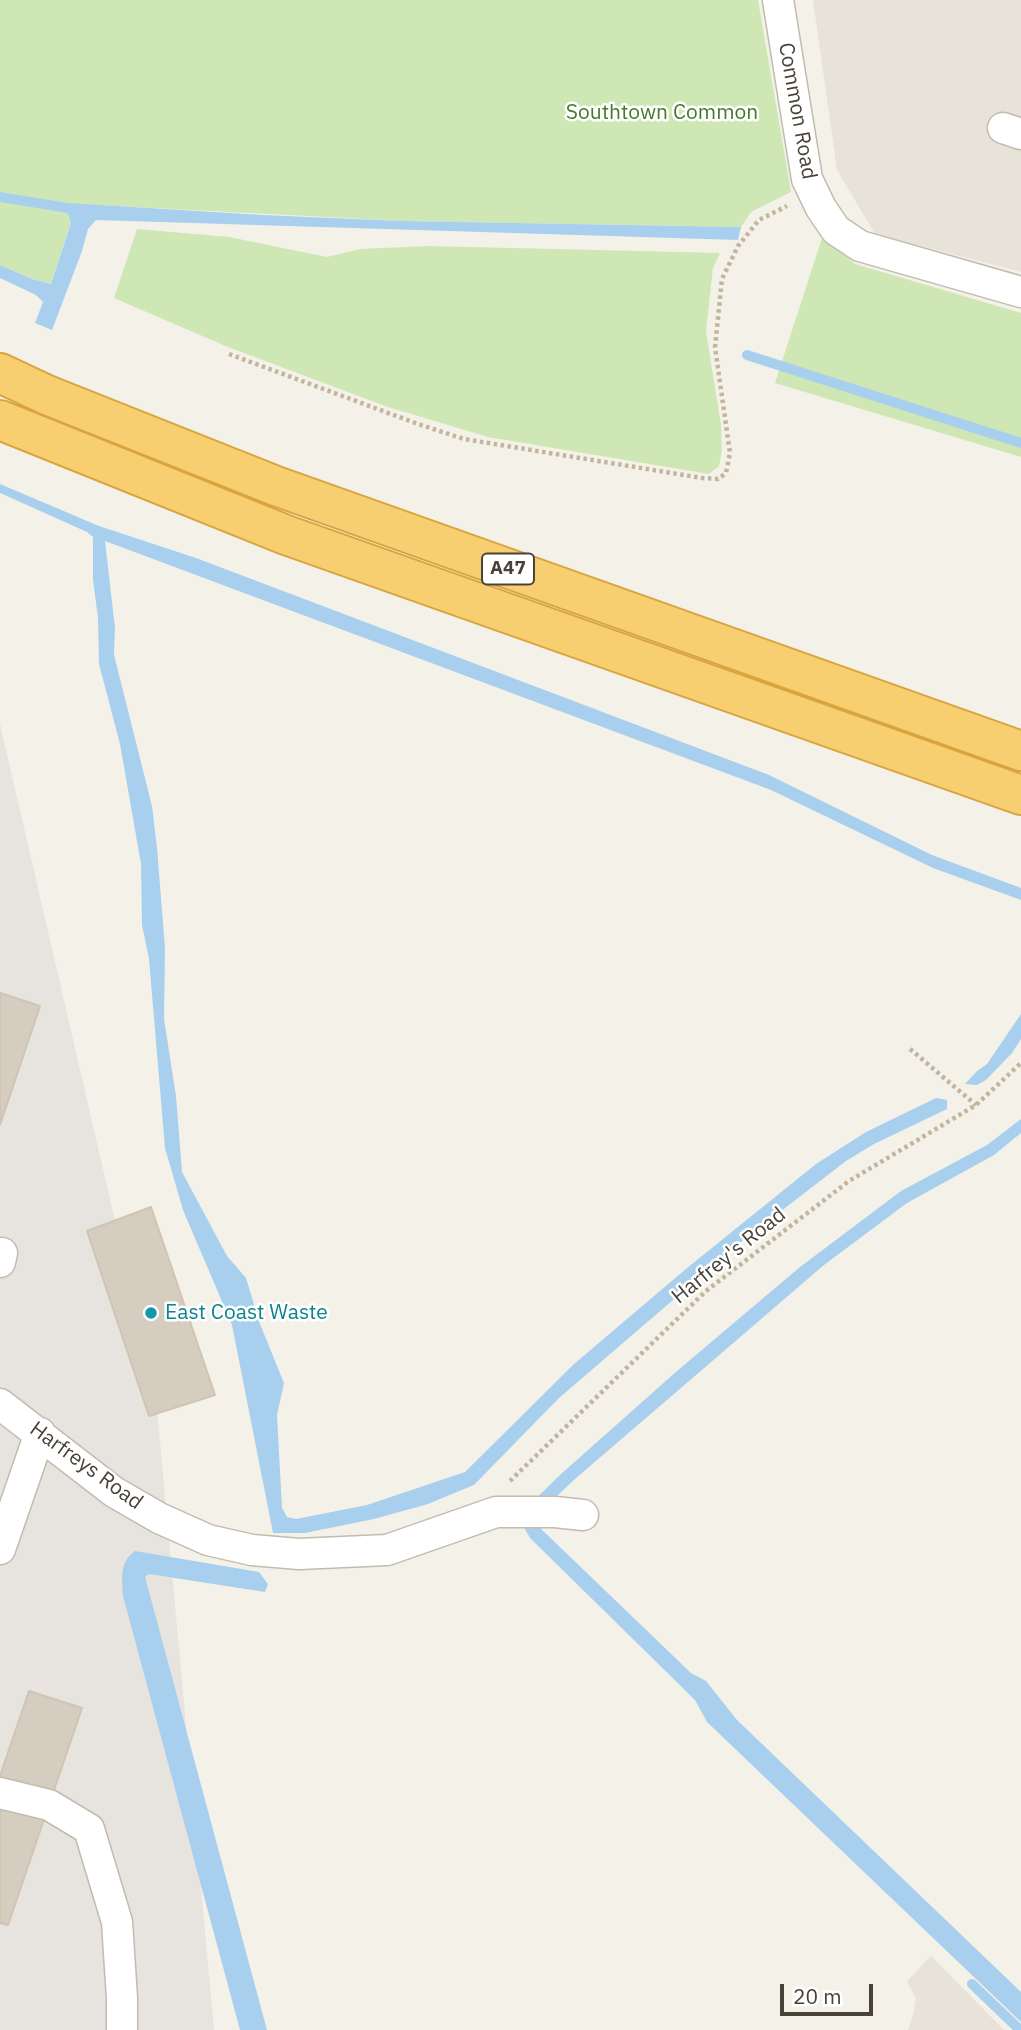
<!DOCTYPE html>
<style>
body{margin:0}
#map{position:relative;width:1021px;height:2030px;overflow:hidden;background:#f4f1e9;font-family:"IBM Plex Sans",sans-serif}
canvas{display:block}
.scale{position:absolute;left:780px;top:1984px;width:93px;height:32px;box-sizing:border-box;border:4px solid #484238;border-top:0;padding-left:9px;font-size:21px;line-height:24px;white-space:nowrap;color:#484238;-webkit-text-stroke:5px #fff;paint-order:stroke}
</style>
<div id="map">
<canvas width="1021" height="2030"></canvas>
<div class="scale">20 m</div>
</div>
<script>
const ctx = document.querySelector('canvas').getContext('2d');
ctx.lineJoin = 'round';
function fill(path, color) {
  ctx.fillStyle = color;
  ctx.fill(path, 'evenodd');
}
function stroke(path, color, width, dash) {
  ctx.strokeStyle = color;
  ctx.lineWidth = width;
  ctx.lineCap = dash ? 'butt' : 'round';
  ctx.setLineDash(dash || []);
  ctx.stroke(path);
}
function drawText(font, color, halo, rows, align = 'center') {
  ctx.font = font + ' "IBM Plex Sans",sans-serif';
  ctx.lineWidth = 5;
  ctx.setLineDash([]);
  ctx.textBaseline = 'middle';
  ctx.strokeStyle = halo;
  ctx.fillStyle = color;
  for (const [text, x, y, turn = 0] of rows) {
    ctx.save();
    ctx.translate(x, y);
    ctx.rotate((+turn || 0) * Math.PI / 180);
    ctx.textAlign = isNaN(turn) ? turn : align;
    if (halo) ctx.strokeText(text, 0, 0);
    ctx.fillText(text, 0, 0);
    ctx.restore();
  }
}
fill(new Path2D(`
 M813 0H1021V272L875 234 837 170Z
 M931 1956 1004 2030H908L913 2015 916 1999 907 1981Z`), '#e8e3d8');
fill(new Path2D(`
 M0 724 156 1398 214 2030H0Z`), '#e7e3de');
fill(new Path2D(`
 M0 0H758L791 192 751 212 741 227 402 221 77 204 51 284 32 279 0 265Z
 M137 229 229 237 327 257 360 249 429 246 720 253 713 268 706 331 721 425 722 450 719 466 709 474 488 437 388 407 228 347 114 298Z
 M822 238 855 264 1021 313V457L775 383Z`), '#cee7b4');
fill(new Path2D(`
 M0 192 68 203 263 215 402 221 741 227 738 240 96 220 88 229 82 251 52 330 35 323 43 302 36 295 0 278V265L32 279 51 284 71 223 68 213 0 202Z
 M0 484 99 526 196 558 769 775 932 855 1021 888V900L933 868 771 790 105 541 115 628 114 655 152 806 157 848 165 948 164 1019 176 1096 182 1172 227 1256 246 1278 260 1324 284 1383 277 1415 282 1508 287 1517 296 1519 367 1505 465 1472 574 1364 687 1268 816 1164 866 1132 936 1098 947 1100V1109L874 1144 846 1161 737 1245 559 1398 474 1485 428 1504 374 1519 305 1533H273L232 1325 183 1210 165 1148 149 959 142 925 141 864 120 744 99 664 98 618 93 580V537L87 532 0 493Z
 M1021 1014V1039L1012 1053 986 1080 977 1085 965 1084 977 1071 987 1064Z
 M1021 1119V1133L994 1155 907 1203 824 1265 575 1479 538 1514 537 1525 691 1673 706 1681 737 1720 1021 1992V2022L707 1722 695 1700 530 1538 521 1522 524 1510 561 1474 677 1371 800 1267 901 1191 987 1145Z
 M135 1551 259 1572 268 1584 265 1592 149 1574 145 1577 267 2030H240L123 1596C122 1579 119 1562 135 1551Z`), '#a8d0ee');
stroke(new Path2D(`
 M747 355 1021 443
 M972 1984 1020 2030`), '#a8d0ee', 10);
const building = new Path2D(`
 M0 993 40 1006 0 1125Z
 M151 1207 215 1395 149 1416 87 1231Z
 M29 1691 82 1708 8 1925 0 1923V1776Z`);
fill(building, '#d5cdbf');
stroke(building, '#d0c5b3', 2);
const minor = new Path2D(`
 M778 0 807 179 821 208 836 230 860 246 1021 292
 M1003 128 1021 134
 M0 1262 2 1253
 M0 1404 114 1492 159 1518 208 1540 252 1550 299 1554 387 1550 496 1512H555L583 1515
 M0 1549 40 1433
 M0 1793 49 1805 89 1829 117 1922 122 1998V2030`);
const highway = new Path2D(`
 M0 373 47 395 276 486 1021 751
 M0 420 286 535 1021 795`);
stroke(minor, '#c2bcaf', 33);
stroke(highway, '#d8a43f', 42);
stroke(new Path2D(`
 M229 354 418 424 464 439 702 478 718 479 726 473 730 453 715 347 722 279 738 246 759 220 787 206
 M910 1049 976 1105
 M510 1481 706 1291 849 1181 976 1105 1021 1063`), '#c1b59e', 4.5, [3.5, 3.5]);
stroke(minor, '#fff', 30);
stroke(highway, '#f8cf70', 38);
for (const [x, y, r, color] of [
 [151,1313,7,"#0f9aa8"]
]) {
  const dot = new Path2D();
  dot.arc(x, y, r, 0, 2 * Math.PI);
  ctx.fillStyle = color;
  ctx.fill(dot);
  stroke(dot, '#fff', 2.5);
}
for (const [x, y, w] of [
 [508,569,52]
]) {
  const box = new Path2D();
  box.roundRect(x - w / 2, y - 15.5, w, 31, 5);
  ctx.fillStyle = '#fff';
  ctx.fill(box);
  stroke(box, '#484238', 2);
}
drawText('bold 19px', '#484238', null, [
 ["A47",508,569]
]);
drawText('21px', '#484238', '#fff', [
 ["Common Road",797,111,80],
 ["Harfrey's Road",729,1256,-39],
 ["Harfreys Road",86,1466,36]
]);
drawText('21px', '#47782c', '#fff', [
 ["Southtown Common",662,113]
]);
drawText('21px', '#0d838f', '#fff', [
 ["East Coast Waste",165,1313]
], 'left');
</script>
